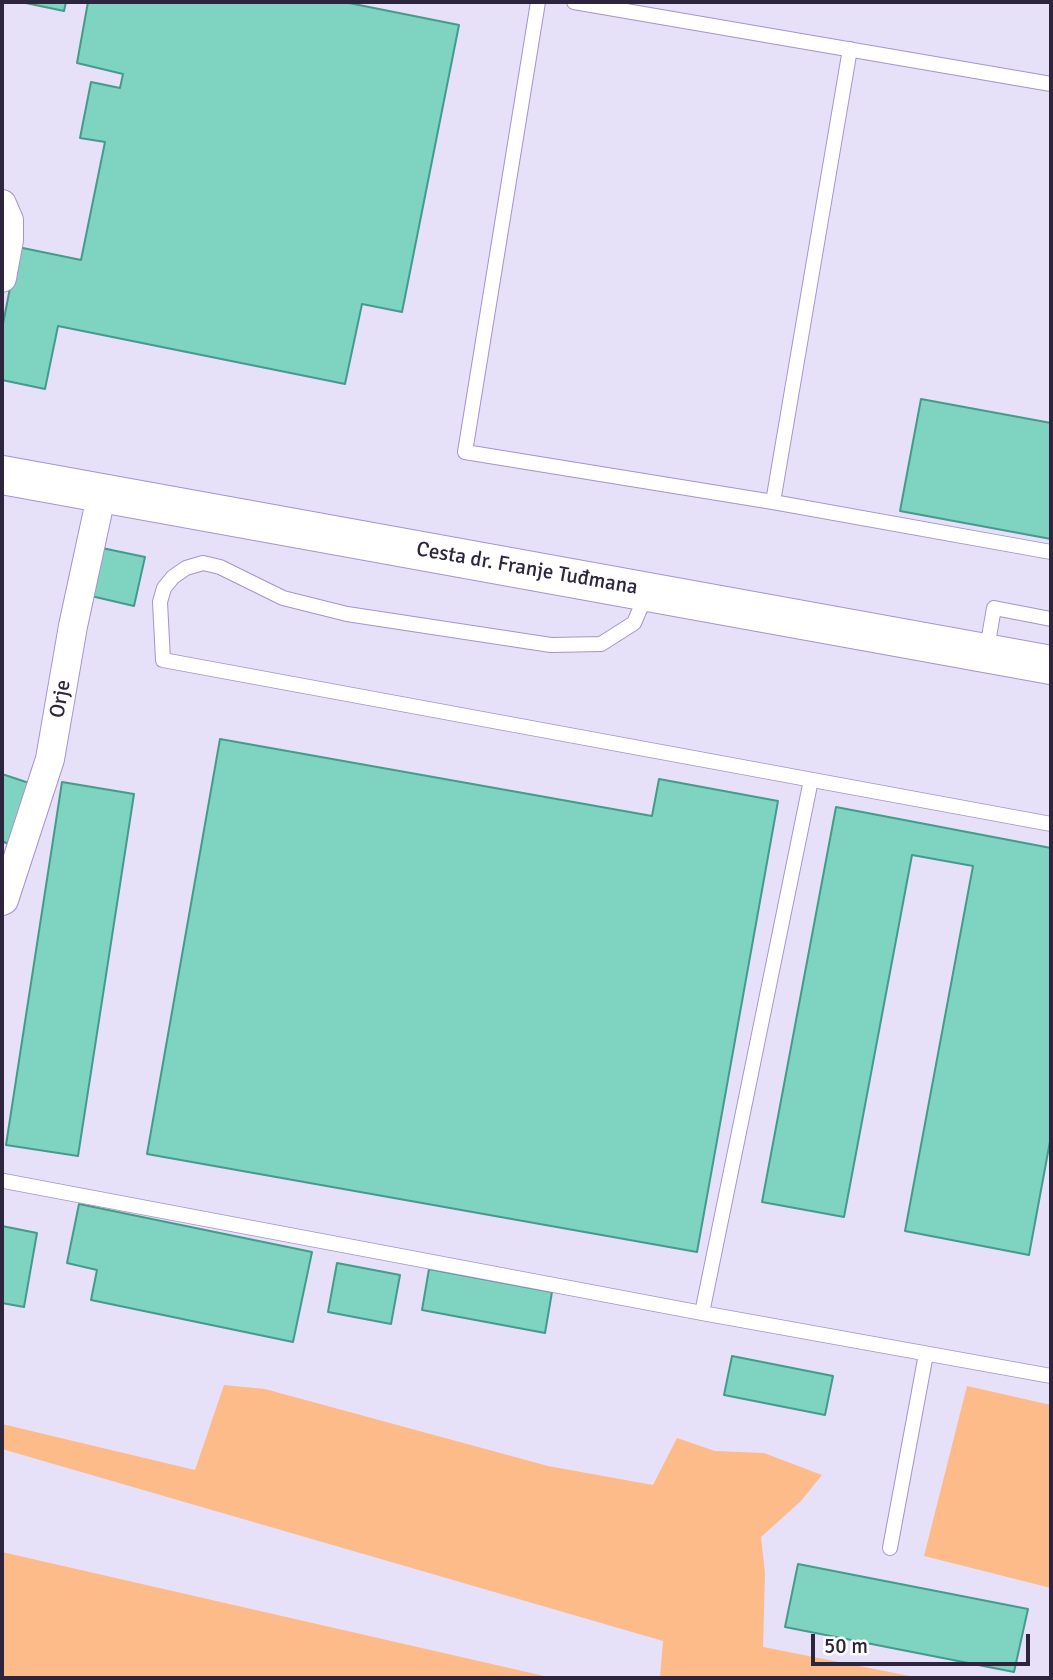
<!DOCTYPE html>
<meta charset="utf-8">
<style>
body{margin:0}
#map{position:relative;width:1053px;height:1680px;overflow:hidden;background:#e7e0f9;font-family:Signika,sans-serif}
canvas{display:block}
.frame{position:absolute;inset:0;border:4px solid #2d253d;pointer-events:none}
.scale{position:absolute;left:811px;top:1634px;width:219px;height:32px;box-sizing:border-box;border:4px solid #2d253d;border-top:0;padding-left:9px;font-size:21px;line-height:24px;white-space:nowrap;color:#2d253d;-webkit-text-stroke:5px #fff;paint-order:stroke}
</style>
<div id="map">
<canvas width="1053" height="1680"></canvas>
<div class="frame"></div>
<div class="scale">50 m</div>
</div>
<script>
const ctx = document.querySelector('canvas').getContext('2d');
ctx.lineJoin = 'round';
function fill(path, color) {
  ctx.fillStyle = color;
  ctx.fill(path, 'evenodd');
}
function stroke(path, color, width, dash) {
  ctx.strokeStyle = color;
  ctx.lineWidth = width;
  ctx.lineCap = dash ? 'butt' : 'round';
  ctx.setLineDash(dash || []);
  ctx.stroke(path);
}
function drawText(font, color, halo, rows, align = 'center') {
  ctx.font = font + ' Signika,sans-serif';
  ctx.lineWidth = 6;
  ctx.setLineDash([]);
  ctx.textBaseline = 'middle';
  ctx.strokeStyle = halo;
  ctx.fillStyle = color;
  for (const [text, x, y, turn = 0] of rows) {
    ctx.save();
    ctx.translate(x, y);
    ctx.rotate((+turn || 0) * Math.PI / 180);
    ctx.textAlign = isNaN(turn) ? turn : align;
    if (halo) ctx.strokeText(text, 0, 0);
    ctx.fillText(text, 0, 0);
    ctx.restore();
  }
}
fill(new Path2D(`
 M224 1385 265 1389 548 1466 653 1485 677 1438 715 1451 764 1453 822 1475 801 1501 761 1537 765 1573 763 1647 920 1678H660L663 1641 2 1449V1424L195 1470Z
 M967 1386 1051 1405V1588L924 1556Z
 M2 1552 553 1678H2Z`), '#fdbb89');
const building = new Path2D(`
 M21 2H66L64 11Z
 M88 2H344L459 25 402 312 362 304 345 384 58 326 45 389 2 380V329L18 247 81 260 105 142 80 138 91 82 120 88 123 74 77 63Z
 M921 399 1051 423V539L900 511Z
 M102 548 145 557 134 606 91 596Z
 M220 739 652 816 659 779 778 801 697 1252 147 1154Z
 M2 774 29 783 8 844 2 841Z
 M62 782 134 794 78 1156 6 1145Z
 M836 807 1051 848V1136L1029 1255 905 1231 973 866 912 855 844 1217 762 1202Z
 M79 1204 312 1252 293 1342 91 1300 97 1270 67 1263Z
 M2 1226 37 1233 24 1307 2 1303Z
 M337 1263 400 1275 391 1324 328 1312Z
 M429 1269 552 1292 545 1333 422 1310Z
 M732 1356 833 1376 825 1415 724 1395Z
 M798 1564 1028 1609 1014 1672 785 1627Z`);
fill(building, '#7fd4c1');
stroke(building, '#459b8a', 2);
const lane = new Path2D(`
 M538 2 465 452 773 502 1051 552
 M574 2 1051 84
 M773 502 850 49
 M646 595 634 623 601 644 551 645 347 614 283 598 220 567 203 563 186 568 173 577 164 588 160 602 163 660 1051 824
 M986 654 994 608 1051 619
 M4 1181 702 1313 1051 1376
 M702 1313 811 780
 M890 1548 926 1354`);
const street = new Path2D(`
 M2 204 9 220V240L2 278
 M2 901 4 900 50 759 73 626 102 492`);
const secondary = new Path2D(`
 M2 475 1051 665`);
stroke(lane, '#a593ce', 16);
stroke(street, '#a593ce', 30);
stroke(secondary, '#a593ce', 40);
stroke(lane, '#fff', 14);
stroke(street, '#fff', 28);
stroke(secondary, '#fff', 38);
drawText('21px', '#2d253d', '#fff', [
 ["Cesta dr. Franje Tuđmana",527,569,10],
 ["Orje",61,699,-80]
]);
</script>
